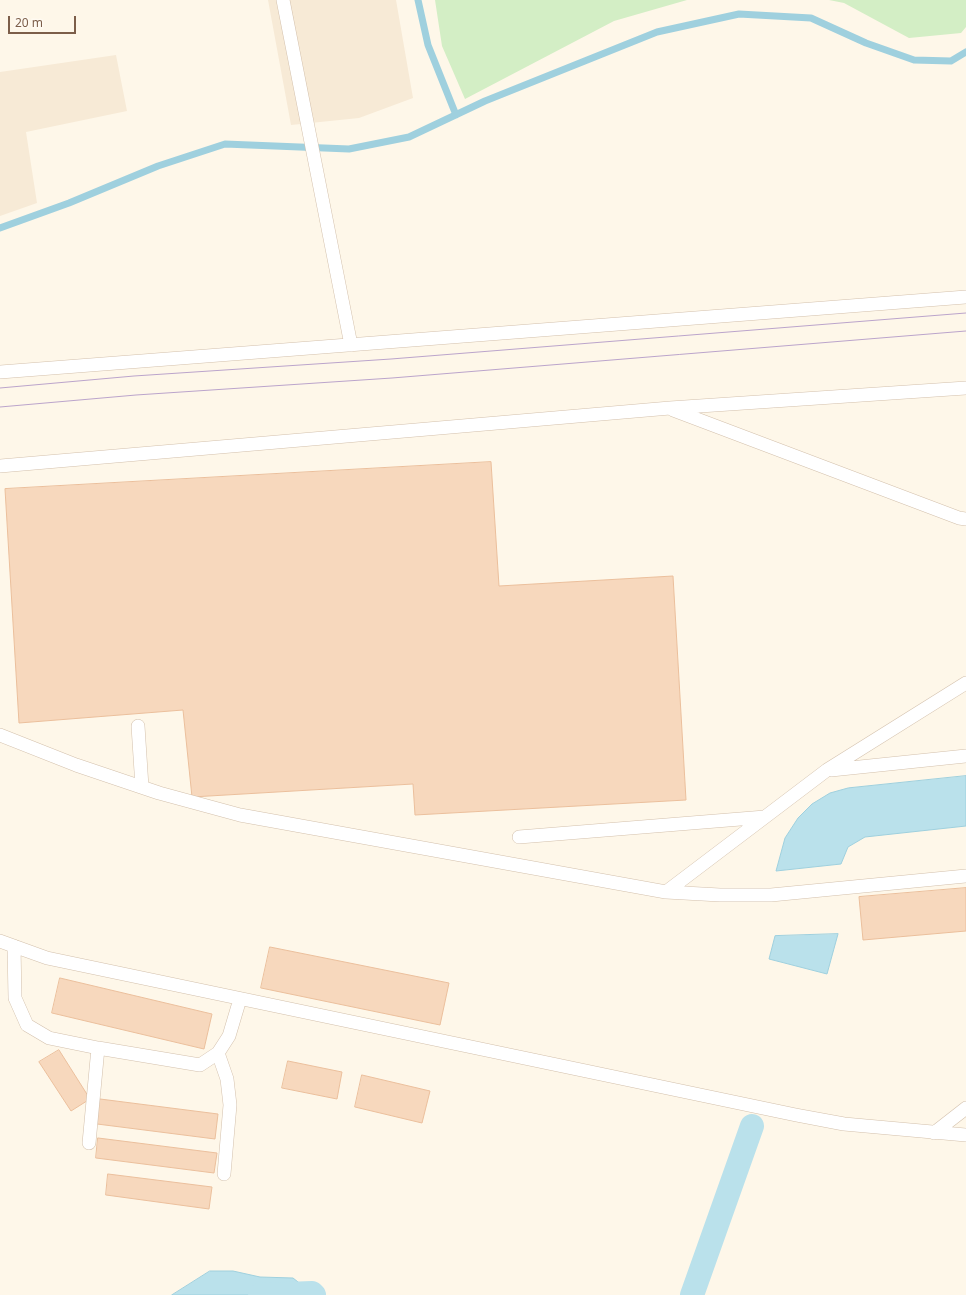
<!DOCTYPE html>
<style>
body{margin:0}
#map{position:relative;width:966px;height:1295px;overflow:hidden;background:#fef7e9;font-family:"Noto Sans",sans-serif}
canvas{display:block}
.scale{position:absolute;left:8px;top:16px;width:68px;height:18px;box-sizing:border-box;border:2px solid #7c5e49;border-top:0;padding-left:5px;font-size:12px;line-height:14px;white-space:nowrap;color:#7c5e49;-webkit-text-stroke:3px #fffaf1;paint-order:stroke}
</style>
<div id="map">
<canvas width="966" height="1295"></canvas>
<div class="scale">20 m</div>
</div>
<script>
const ctx = document.querySelector('canvas').getContext('2d');
ctx.lineJoin = 'round';
function fill(path, color) {
  ctx.fillStyle = color;
  ctx.fill(path, 'evenodd');
}
function stroke(path, color, width, dash) {
  ctx.strokeStyle = color;
  ctx.lineWidth = width;
  ctx.lineCap = dash ? 'butt' : 'round';
  ctx.setLineDash(dash || []);
  ctx.stroke(path);
}
fill(new Path2D(`
 M268 0H396L413 98 359 118 291 125Z
 M116 55 127 111 26 132 37 203 0 216V72Z`), '#f7ead6');
fill(new Path2D(`
 M435 0H687L614 21 465 99 442 46Z
 M829 0H966V27L961 33 909 38 844 3Z`), '#d3eec5');
const water = new Path2D(`
 M966 776V826L865 837 848 847 841 864 776 871 785 838 798 818 812 804 830 793 848 788Z
 M838 934 827 974 769 959 775 936Z
 M210 1271H233L260 1277 293 1278 312 1293 311 1295H172Z`);
fill(water, '#bae1eb');
stroke(water, '#9fd0de', 1);
stroke(new Path2D(`
 M418 0 428 45 456 115
 M0 228 69 203 158 166 225 144 349 149 409 137 485 101 657 32 739 14 811 18 866 43 914 60 951 61 966 52`), '#9fd0de', 7);
stroke(new Path2D(`
 M260 1295 312 1293 314 1295
 M692 1295 752 1126`), '#bae1eb', 24);
const building = new Path2D(`
 M491 462 499 586 673 576 686 800 415 815 413 784 192 797 183 710 19 723 5 489Z
 M966 888V931L863 940 859 897Z
 M270 947 449 983 440 1025 261 988Z
 M60 978 212 1014 204 1049 52 1013Z
 M59 1050 90 1099 71 1111 39 1062Z
 M288 1061 342 1072 337 1099 282 1088Z
 M362 1075 430 1091 422 1123 355 1107Z
 M100 1099 218 1114 215 1139 97 1124Z
 M98 1138 217 1153 214 1173 96 1158Z
 M108 1174 212 1187 209 1209 106 1195Z`);
fill(building, '#f7d8bd');
stroke(building, '#ebbf9c', 1);
const service = new Path2D(`
 M283 0 351 345
 M0 372 966 297
 M673 410 959 518 966 519
 M0 466 670 408 966 388
 M138 726 142 787
 M0 735 76 765 159 793 240 815 666 892 720 895H771L966 876
 M831 770 966 756
 M519 837 765 817
 M666 892 827 770 966 683
 M0 941 47 958 796 1115 844 1124 966 1135
 M14 946 15 998 27 1025 49 1038 98 1048 200 1065 218 1053 229 1036 240 999
 M218 1053 227 1079 230 1105 224 1174
 M934 1133 966 1108
 M89 1143 98 1048`);
stroke(service, '#d3c0ac', 14);
stroke(service, '#fff', 13);
stroke(new Path2D(`
 M0 388 134 376 391 359 966 313
 M0 407 136 395 392 378 966 331`), '#bba4cb', 1);
</script>
